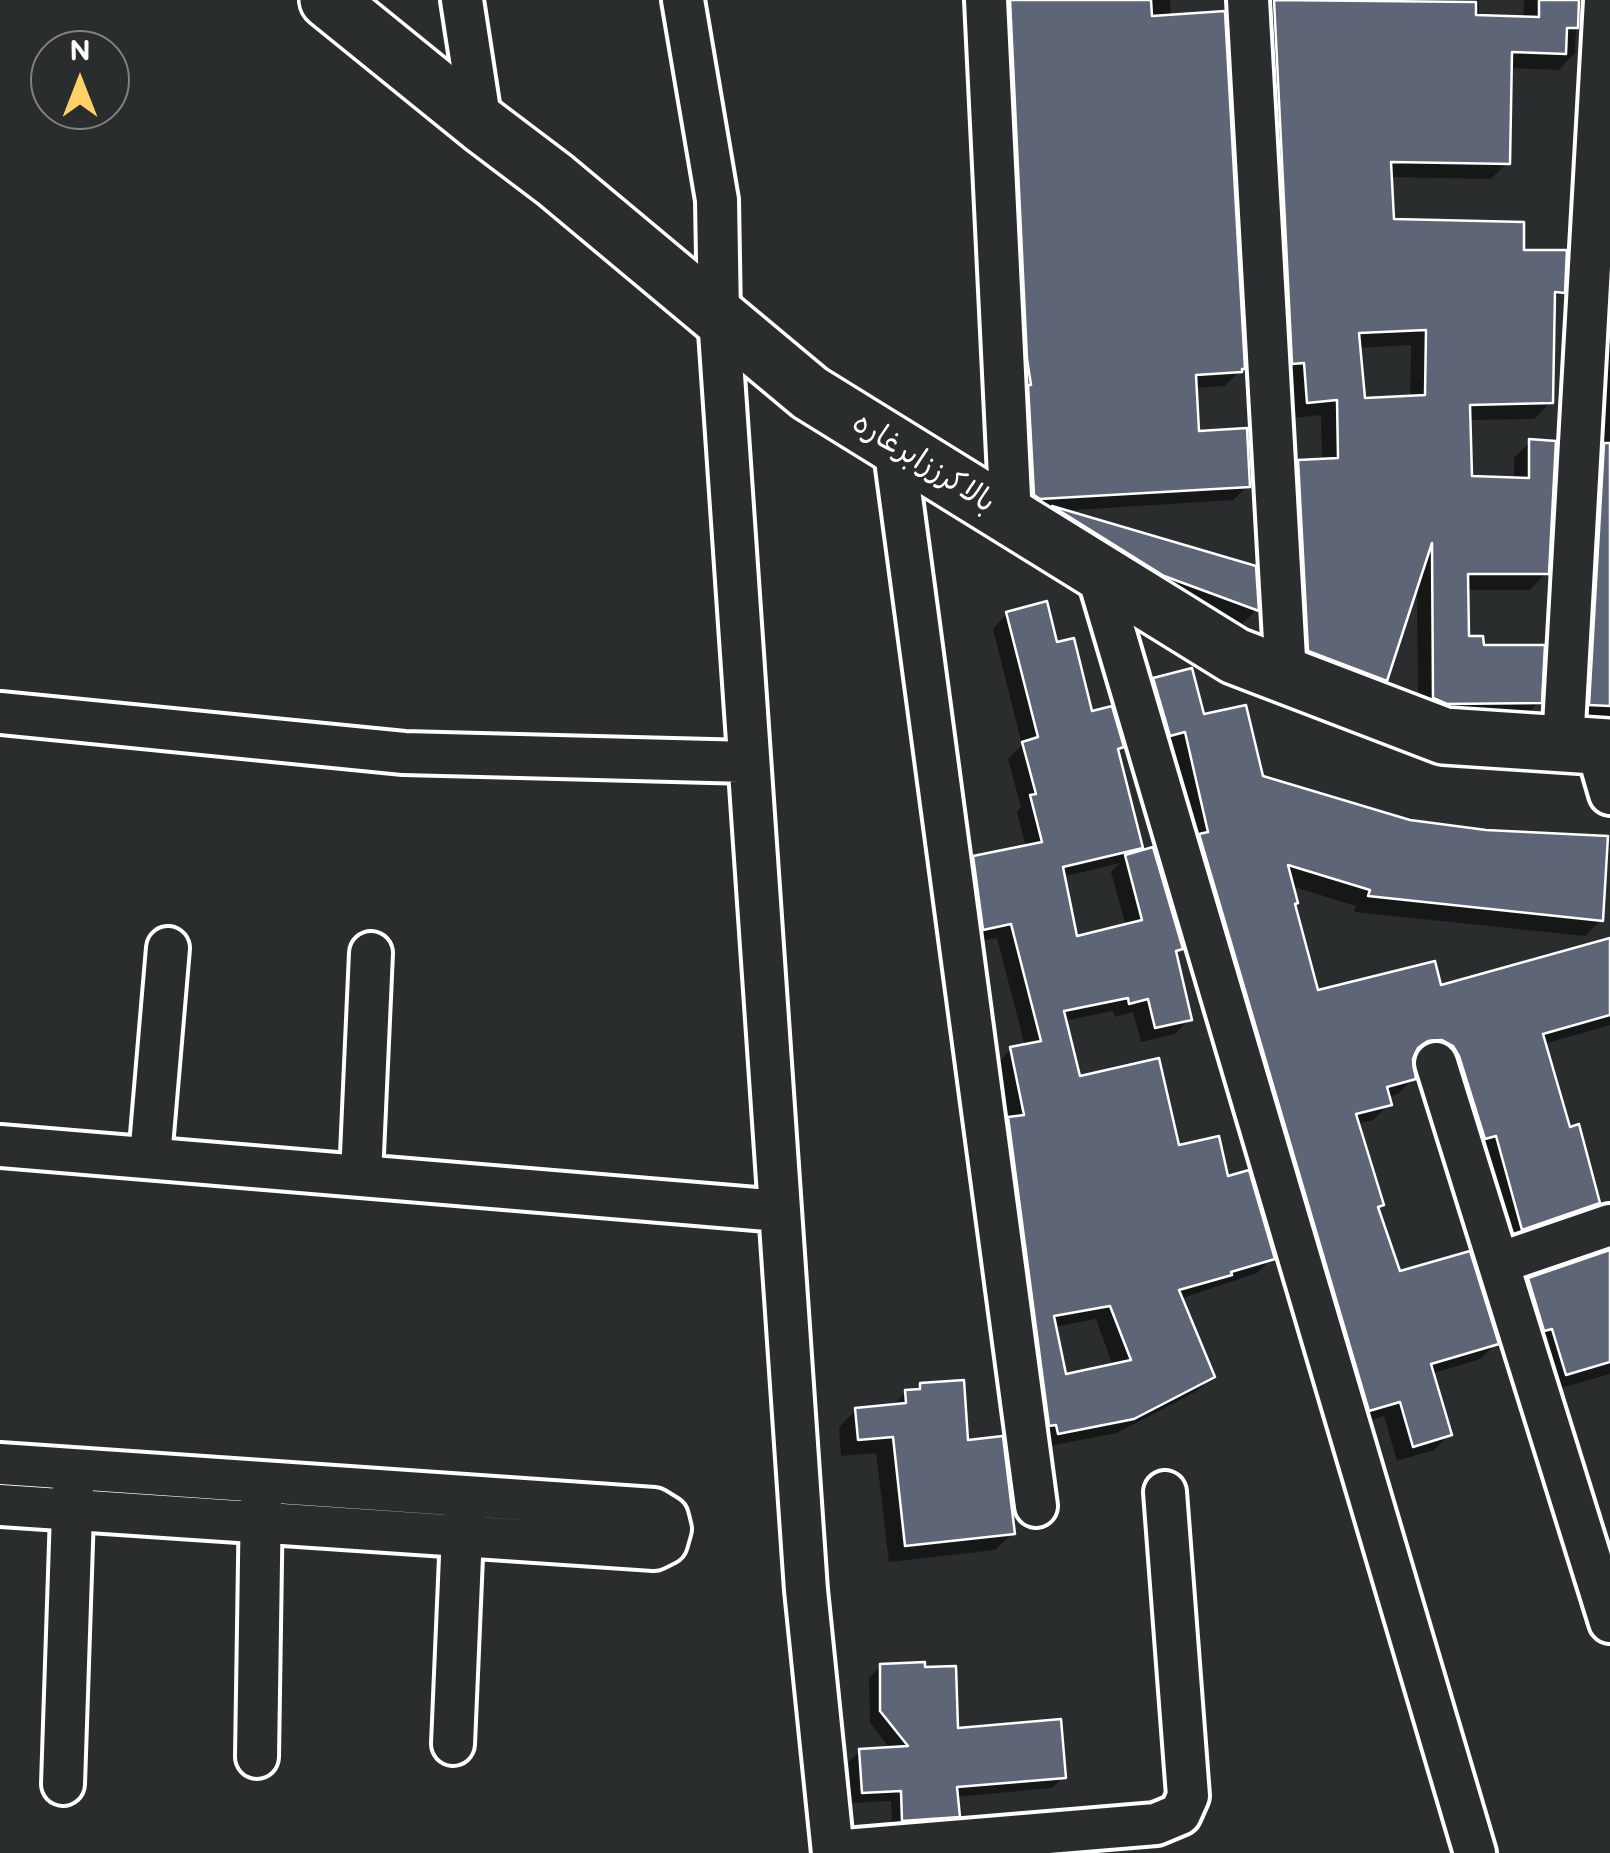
<!DOCTYPE html>
<meta charset="utf-8">
<style>
body{margin:0}
#map{position:relative;width:1610px;height:1853px;overflow:hidden;background:#2a2d2e;font-family:"Balsamiq Sans",sans-serif}
canvas{display:block}
.north{position:absolute;left:30px;top:30px;width:100px;height:100px;box-sizing:border-box;background:#2a2d2e;border:2px solid #7f8182;border-radius:50%;rotate:0deg;font-size:28px;font-weight:700;line-height:40px;text-align:center;color:#fff}
.north::after{content:'';display:block;margin:auto;width:35px;height:45px;background:#ffd166;clip-path:polygon(50% 0,100% 100%,50% 72%,0 100%)}
</style>
<div id="map">
<canvas width="1610" height="1853"></canvas>
<div class="north">N</div>
</div>
<script>
const ctx = document.querySelector('canvas').getContext('2d');
ctx.lineJoin = 'round';
function fill(path, color) {
  ctx.fillStyle = color;
  ctx.fill(path, 'evenodd');
}
function stroke(path, color, width, dash) {
  ctx.strokeStyle = color;
  ctx.lineWidth = width;
  ctx.lineCap = dash ? 'butt' : 'round';
  ctx.setLineDash(dash || []);
  ctx.stroke(path);
}
function drawText(font, color, halo, rows, align = 'center') {
  ctx.font = font + ' "Balsamiq Sans","Playpen Sans Arabic",sans-serif';
  ctx.lineWidth = 10;
  ctx.setLineDash([]);
  ctx.textBaseline = 'middle';
  ctx.strokeStyle = halo;
  ctx.fillStyle = color;
  for (const [text, x, y, turn = 0] of rows) {
    ctx.save();
    ctx.translate(x, y);
    ctx.rotate((+turn || 0) * Math.PI / 180);
    ctx.textAlign = isNaN(turn) ? turn : align;
    if (halo) ctx.strokeText(text, 0, 0);
    ctx.fillText(text, 0, 0);
    ctx.restore();
  }
}
fill(new Path2D(`
 M991 0H1170L1171 17 1242 368 1225 386 1194 388 1197 434 1248 486 1233 500 1059 511 1254 568 1256 610 1241 625 1148 591 1025 512Z
 M1257 0H1479V17L1523 19 1524 0H1577L1575 53 1559 70 1509 68 1507 163 1491 179 1389 177 1391 222 1521 253 1562 292 1552 302 1551 402 1534 419 1468 420 1470 478 1514 480V458L1530 442 1546 573 1530 590H1466V639L1481 647 1539 702 1523 718 1418 714 1417 584 1385 679 1369 696 1293 667 1282 478 1299 462 1322 461 1321 415 1292 418ZM1411 345 1410 399 1362 401 1358 348Z
 M1610 211V722L1574 720Z
 M1007 614 1055 645 1090 714 1121 747 1116 751 1140 847 1132 855 1181 948 1174 954 1189 1019 1175 1034 1141 1042 1133 1012 1115 1017 1113 1011 1064 1021 1078 1079 1177 1148 1226 1179 1272 1258 1257 1273 1180 1299 1212 1376 1197 1391 1117 1433 1044 1447 994 1134 1008 1120 997 1064 1011 1049 1025 1046 997 938 969 943 959 873 974 858 1026 848 1017 812 1021 807 1008 759 1022 745 993 629ZM1120 863 1111 872 1126 926 1075 940 1062 877ZM1096 1319 1113 1366 1064 1377 1054 1327Z
 M1154 681 1202 717 1261 778 1601 920 1585 936 1354 912 1356 906 1291 886 1293 905 1316 993 1439 988 1610 940V1025L1544 1044 1568 1130 1598 1202 1582 1218 1506 1244 1425 1055 1412 1056 1414 1078 1398 1094 1387 1097 1389 1104 1373 1120 1357 1124 1381 1204 1376 1209 1399 1274 1496 1344 1480 1359 1431 1374 1450 1434 1434 1450 1397 1461 1384 1416 1354 1426 1192 844 1170 746 1154 750 1138 697Z
 M1610 1253V1374L1547 1392 1511 1299 1529 1280Z
 M921 1385 966 1442 1013 1533 995 1550 889 1562 876 1453 841 1456 839 1427 856 1410 891 1407 906 1392H915Z
 M881 1666 955 1731 1063 1777 1052 1788 956 1797 957 1816 946 1827 892 1832 891 1801 851 1803 849 1762 860 1751 891 1750 870 1723 869 1678Z`), '#0007');
const building = new Path2D(`
 M1010 0H1151L1152 16 1225 11 1245 369H1242V372L1196 375 1199 431 1247 428 1250 487 1040 499 1034 495 1028 385H1031L1027 359Z
 M1274 0 1476 2V15L1539 17V0H1579L1578 28H1567L1566 54 1512 52 1510 164 1391 162 1394 219 1524 222V250H1567L1565 293 1555 292 1553 403 1470 405 1472 476 1529 478V439L1556 441 1549 574H1468L1469 636H1483L1484 645H1545L1542 703 1447 704 1433 698 1432 543 1387 681 1308 651 1298 460 1338 458 1337 400 1307 403 1304 363 1292 364ZM1426 330 1425 395 1365 398 1359 333Z
 M1604 443H1610V706L1589 705Z
 M1052 506 1256 566 1259 611 1164 576Z
 M1047 601 1057 642 1074 638 1092 711 1112 706 1124 747 1118 749 1143 848 1063 867 1077 936 1142 920 1125 855 1153 847 1183 949 1176 951 1192 1020 1155 1028 1148 999 1129 1004 1128 998 1064 1011 1080 1076 1159 1058 1179 1145 1219 1136 1228 1176 1249 1170 1275 1259 1231 1272 1232 1275 1179 1290 1215 1377 1134 1419 1058 1434 1056 1425 1049 1426 1008 1117 1024 1115 1010 1047 1041 1041 1011 924 983 930 973 856 1042 842 1030 795 1036 794 1022 742 1038 737 1006 612ZM1110 1306 1131 1360 1066 1374 1054 1316Z
 M1192 668 1204 714 1246 705 1263 776 1410 820 1486 830 1608 836 1603 921 1368 896 1370 890 1288 865 1298 903 1295 904 1318 990 1435 961 1441 985 1610 938V1015L1543 1034 1570 1127 1579 1124 1600 1203 1522 1230 1496 1136 1485 1139 1459 1056 1453 1046 1442 1040 1428 1041 1418 1048 1413 1059 1416 1079 1387 1087 1392 1105 1356 1114 1384 1205 1378 1207 1400 1271 1470 1251 1499 1344 1431 1364 1452 1435 1413 1447 1400 1402 1369 1411 1199 834 1208 832 1185 732 1170 736 1153 678Z
 M1610 1250V1362L1566 1375 1552 1329 1544 1331 1528 1278Z
 M964 1380 968 1440 1003 1436 1015 1534 905 1546 893 1437 858 1440 855 1408 906 1403 905 1390 920 1389V1383Z
 M925 1662V1667L956 1666 958 1728 1061 1719 1066 1778 957 1787 960 1817 902 1821 901 1791 862 1793 859 1749 908 1746 880 1711V1664Z`);
fill(building, '#5d6577');
stroke(building, '#fff', 2.5);
const street = new Path2D(`
 M462 0 481 124
 M683 0 717 200 719 317 806 1590 833 1853
 M986 0 1011 518
 M1248 0 1286 676
 M894 445 1036 1506
 M1096 569 1475 1853
 M0 713 404 753 749 762
 M1563 744 1605 0
 M1596 746 1610 794
 M1436 1063 1610 1622
 M0 1146 780 1211
 M150 1158 168 948
 M361 1176 371 953
 M1499 1263 1610 1225
 M0 1464 654 1509 667 1517 670 1529 666 1543 654 1549 0 1505
 M453 1744 463 1510
 M257 1757 261 1496
 M63 1784 73 1483
 M833 1851 1156 1824 1180 1814 1188 1796 1165 1492`);
const secondary = new Path2D(`
 M328 0 481 124 555 180 810 393 1235 656 1444 736 1610 747`);
stroke(street, '#fff', 48);
stroke(secondary, '#fff', 62);
stroke(street, '#2a2d2e', 40);
stroke(secondary, '#2a2d2e', 55);
drawText('30px', '#fff', '#2a2d2e', [
 ["بالاکرززابرغاره",923,464,32]
]);
</script>
